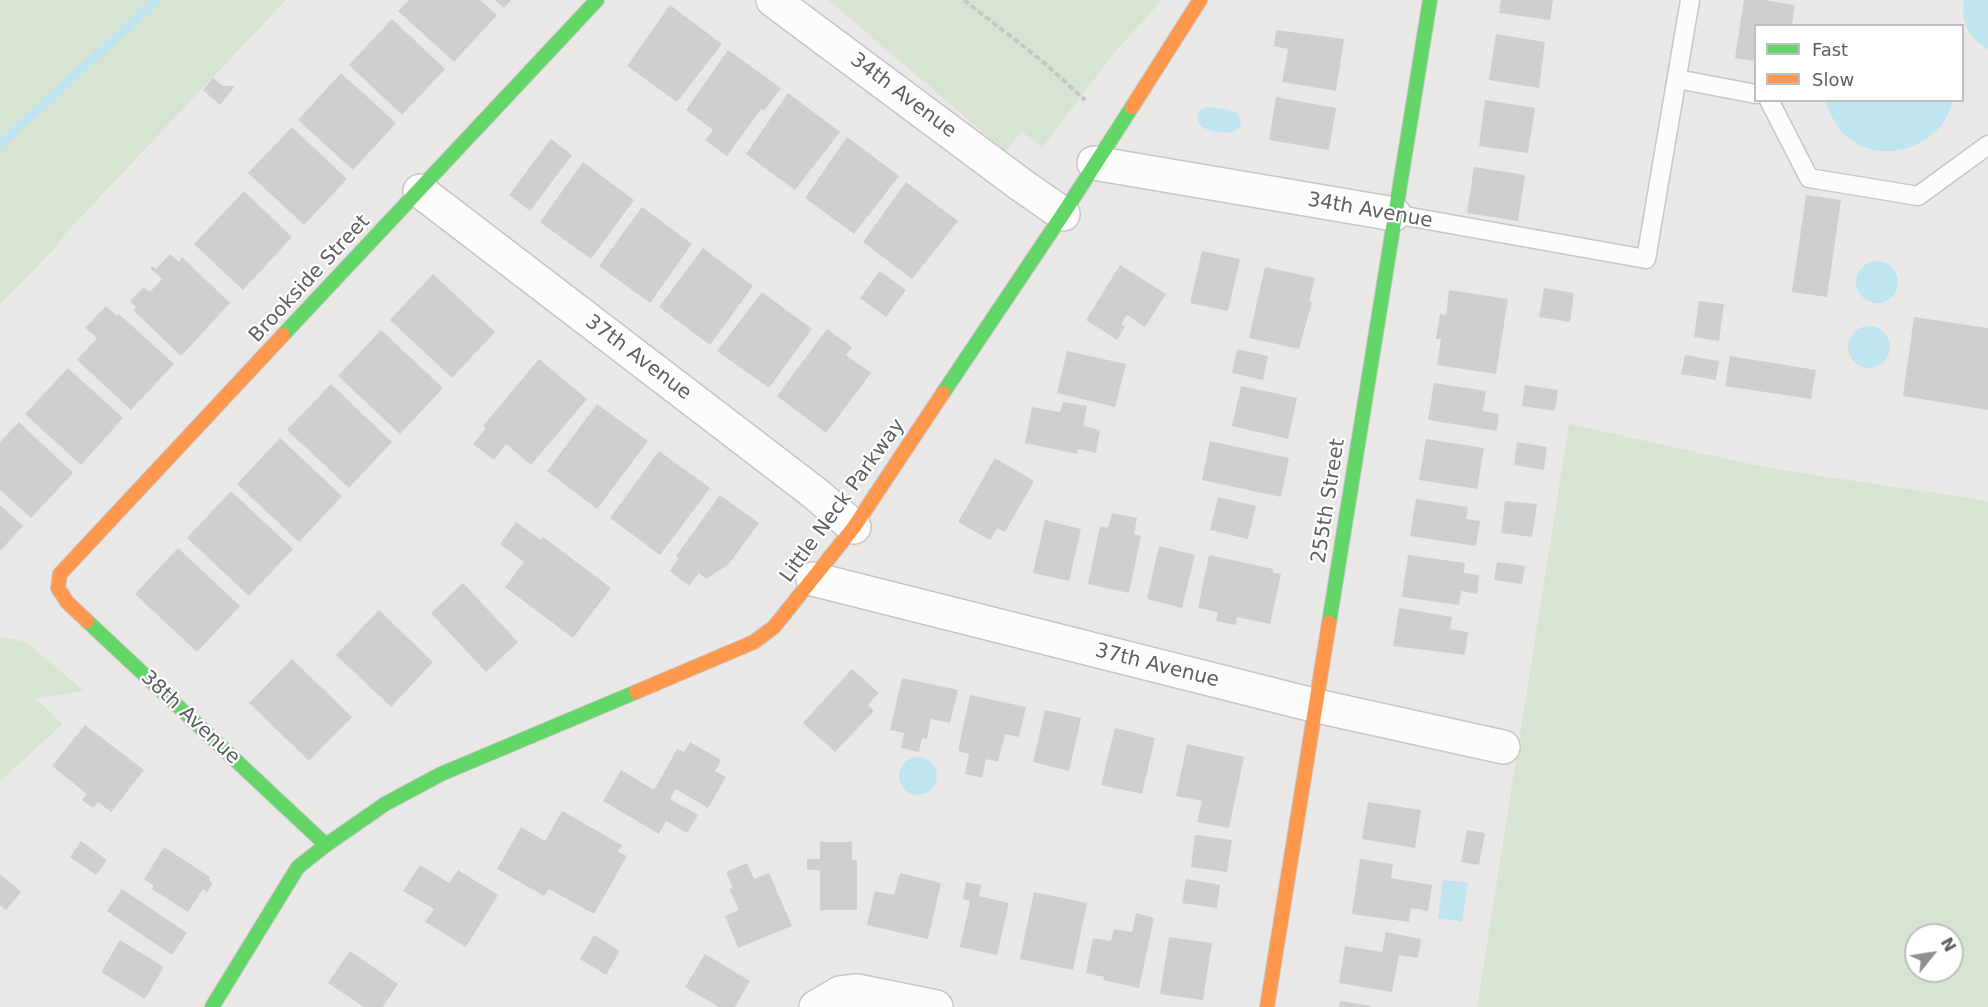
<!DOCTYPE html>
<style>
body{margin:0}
#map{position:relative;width:1988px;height:1007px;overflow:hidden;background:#eae8e6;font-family:"DejaVu Sans",sans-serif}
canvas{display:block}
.legend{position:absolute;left:1754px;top:24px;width:210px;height:78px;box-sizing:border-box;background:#fff;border:2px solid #bebfc0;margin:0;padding:8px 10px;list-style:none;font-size:18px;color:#5c6062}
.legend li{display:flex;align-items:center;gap:12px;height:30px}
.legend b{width:30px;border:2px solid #bebfc0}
.north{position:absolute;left:1904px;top:923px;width:60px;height:60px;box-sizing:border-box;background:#fff;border:2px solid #bebfc0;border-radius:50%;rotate:60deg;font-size:16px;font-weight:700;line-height:24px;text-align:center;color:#5c6062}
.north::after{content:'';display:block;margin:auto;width:21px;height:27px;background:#8e9090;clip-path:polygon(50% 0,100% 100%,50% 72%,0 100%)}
</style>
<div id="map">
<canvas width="1988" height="1007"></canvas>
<ul class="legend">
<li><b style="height:8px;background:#63d668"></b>Fast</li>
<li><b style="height:8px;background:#ff974d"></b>Slow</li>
</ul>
<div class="north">N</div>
</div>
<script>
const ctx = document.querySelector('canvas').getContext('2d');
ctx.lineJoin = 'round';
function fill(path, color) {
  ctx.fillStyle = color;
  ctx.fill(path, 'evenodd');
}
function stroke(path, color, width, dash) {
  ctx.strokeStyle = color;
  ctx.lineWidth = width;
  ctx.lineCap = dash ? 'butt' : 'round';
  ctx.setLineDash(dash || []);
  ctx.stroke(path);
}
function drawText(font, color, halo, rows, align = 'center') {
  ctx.font = font + ' "DejaVu Sans",sans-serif';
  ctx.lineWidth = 4.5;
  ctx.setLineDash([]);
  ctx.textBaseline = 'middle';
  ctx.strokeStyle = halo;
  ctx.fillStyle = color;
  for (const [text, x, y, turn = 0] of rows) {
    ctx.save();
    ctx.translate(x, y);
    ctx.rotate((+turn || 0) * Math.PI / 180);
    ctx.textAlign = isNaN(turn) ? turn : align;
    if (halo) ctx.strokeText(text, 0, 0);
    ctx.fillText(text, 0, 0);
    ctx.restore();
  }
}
fill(new Path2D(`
 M0 0H286L64 235 56 247 0 304Z
 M828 0H1162L1115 52 1042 148 1022 132 1005 151Z
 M1569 424 1769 468 1988 501V1007H1477ZM1916 935H1952V971H1916Z
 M0 636 26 642 84 691 35 698 63 724 0 781Z`), '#d8e4d3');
fill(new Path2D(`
 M1964 0H1988V49C1969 39 1960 21 1964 0Z
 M1825 101V100L1952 101C1946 140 1896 162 1861 146 1842 137 1832 120 1825 101Z
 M1209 107C1219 109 1240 108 1241 121 1241 126 1238 130 1233 132 1227 134 1206 131 1201 126 1197 123 1197 118 1198 113L1203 108Z
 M1856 282a21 21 0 1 1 42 0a21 21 0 1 1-42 0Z
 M1848 347a21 21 0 1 1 42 0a21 21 0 1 1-42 0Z
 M899 776a19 19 0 1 1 38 0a19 19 0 1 1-38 0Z
 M1443 880 1468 883 1462 922 1438 918Z`), '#bfe5f0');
stroke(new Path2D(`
 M0 144 157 0`), '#bfe5f0', 9);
fill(new Path2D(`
 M409 0H480L497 15 454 62 398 11Z
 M495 0H511L504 8Z
 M1501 0H1553L1550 20 1499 13Z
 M1744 0H1764L1795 5 1792 26H1755V61L1735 58Z
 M670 5 722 44 677 102 627 66Z
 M392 19 445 69 402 115 349 65Z
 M1276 30 1344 39 1336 91 1282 82 1288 49 1274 46Z
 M1496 34 1545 42 1539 88 1489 80Z
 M728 50 781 88 764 111 761 109 727 156 705 140 713 130 686 110Z
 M341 73 396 123 353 170 298 120Z
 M213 78 223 86H235L220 105 203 90Z
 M788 93 840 132 795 190 746 154Z
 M1276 97 1336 108 1329 150 1269 140Z
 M1485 100 1535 108 1528 153 1479 146Z
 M292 127 347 179 304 225 248 173Z
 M847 137 899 176 854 234 805 198Z
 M551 139 572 155 530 211 509 195Z
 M583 162 634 200 591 259 540 222Z
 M1474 167 1525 175 1518 221 1467 213Z
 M906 182 958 221 912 279 863 242Z
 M244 191 292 237 243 290 194 244Z
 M1806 195 1841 200 1827 297 1792 292Z
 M642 207 692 244 650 303 599 266Z
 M703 248 753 286 710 345 659 307Z
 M1202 251 1240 259 1228 311 1190 303Z
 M170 254 179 262 182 257 230 303 181 356 133 310 136 307 130 301 144 287 150 292 162 279 150 268 152 266 156 269Z
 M1120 265 1166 294 1145 327 1127 315 1121 324 1125 327 1117 340 1086 320Z
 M1265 267 1315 278 1309 302H1312L1299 349 1249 338Z
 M880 271 906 290 886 317 860 298Z
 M433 274 495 332 452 378 390 320Z
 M1544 288 1574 293 1570 322 1539 317Z
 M1449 290 1508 299 1496 374 1437 365 1441 339H1436L1440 314 1446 315Z
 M762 292 812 329 769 388 717 351Z
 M1699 301 1724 304 1719 341 1694 337Z
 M106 306 117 316 119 314 174 364 131 410 77 360 97 338 85 328Z
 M1914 317 1988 328V410L1903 396Z
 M827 329 852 347 846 355 871 373 826 433 777 396Z
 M381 330 443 388 400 434 338 376Z
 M1237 349 1268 356 1263 380 1232 373Z
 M1067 351 1126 364 1115 407 1057 393Z
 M1685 355 1719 361 1716 380 1681 374Z
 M1730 356 1816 370 1811 399 1725 386Z
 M539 359 587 399 531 465 506 444 494 460 473 444 486 428 483 426Z
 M68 368 123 418 81 465 25 414Z
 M1434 383 1486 391 1483 411 1499 414 1497 431 1428 420Z
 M331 384 392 442 349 488 287 430Z
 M1525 385 1558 390 1555 411 1522 406Z
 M1241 386 1297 398 1288 439 1232 426Z
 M1063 402 1087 406 1083 426 1100 430 1096 453 1078 449 1077 454 1025 443 1032 407 1060 412Z
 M597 404 648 441 597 509 547 471Z
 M19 422 73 473 31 518 0 490V442Z
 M280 438 342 496 299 542 237 484Z
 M1426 439 1484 448 1477 489 1419 480Z
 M1210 441 1289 458 1281 497 1202 480Z
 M1517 442 1547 447 1544 470 1514 465Z
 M659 451 710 488 660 555 610 518Z
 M995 458 1034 481 1005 532 997 528 990 540 958 522Z
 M231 491 293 549 249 596 187 538Z
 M720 495 759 523 729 564 706 579 699 573 689 586 670 571 679 558 676 556Z
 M1218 497 1256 506 1248 539 1210 530Z
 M1416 499 1468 507 1466 519 1480 521 1476 546 1410 536Z
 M1505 501 1537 504 1532 537 1501 533Z
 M0 505 23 526 0 551Z
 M1112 513 1137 518 1134 534 1141 536 1129 593 1088 584 1100 526 1108 528Z
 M1045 520 1081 529 1069 581 1033 573Z
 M516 522 541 540 543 537 611 588 573 638 505 587 524 562 500 544Z
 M1159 546 1195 555 1182 608 1147 599Z
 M178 548 240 606 197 652 135 594Z
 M1209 555 1273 569V573L1281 574 1270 624 1237 617 1236 625 1216 621 1218 612 1198 608Z
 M1408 555 1465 563 1464 573 1479 575 1477 594 1461 591 1459 605 1402 597Z
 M1497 562 1525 566 1522 584 1494 580Z
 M463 583 518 642 486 672 431 613Z
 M1399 608 1452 617 1450 629 1468 632 1465 655 1393 646Z
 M379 610 433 662 391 707 336 655Z
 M292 659 352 717 309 761 249 703Z
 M852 669 879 693 868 705 874 711 835 752 803 723Z
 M902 678 958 690 950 723 931 719 927 739 922 738 919 752 901 748 904 733 890 730Z
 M970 695 1026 707 1019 737 1005 734 998 762 986 759 982 778 965 774 969 754 958 751Z
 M1045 710 1081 718 1069 771 1033 762Z
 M85 725 144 770 111 812 98 802 93 808 82 800 87 794 52 766Z
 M1115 728 1155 738 1142 794 1101 785Z
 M690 742 721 760 715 771 726 777 708 808 676 789 670 799 698 815 687 833 666 821 659 834 603 801 621 770 654 790 677 749 684 752Z
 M1187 744 1244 757 1229 828 1197 822 1202 801 1176 796Z
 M1368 802 1421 810 1415 848 1362 839Z
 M562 811 622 845 618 852 627 856 594 914 549 889 544 896 497 869 521 827 545 841Z
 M1467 830 1485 833 1479 865 1461 862Z
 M1195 835 1232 840 1227 872 1191 867Z
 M81 841 107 860 96 875 70 857Z
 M820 842H852V860H857V910H820V870H807V859H820Z
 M164 847 210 877 209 880 213 883 207 892 203 889 188 912 152 889 154 886 144 879Z
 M1360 859 1393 864 1391 878 1432 885 1428 911 1411 908 1409 922 1352 914Z
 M747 863 754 879 769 873 792 926 738 948 725 916 739 910 729 889 733 888 726 872Z
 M420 865 449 883 458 870 498 895 466 947 425 922 434 909 403 891Z
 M900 873 941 883 928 939 867 925 875 891 894 895Z
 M0 874 21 892 6 910 0 905Z
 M1186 879 1220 885 1217 908 1182 903Z
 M966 882 981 885 979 896 1009 903 997 955 960 947 970 901 963 899Z
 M122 889 187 933 172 955 107 911Z
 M1034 892 1087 903 1073 970 1020 959Z
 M1136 913 1154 918 1139 988 1103 980 1104 977 1086 973 1093 938 1111 941 1114 929 1132 932Z
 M1386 932 1421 939 1418 958 1399 955 1392 992 1339 983 1345 946 1382 952Z
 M594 935 620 951 606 975 580 959Z
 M1169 937 1212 943 1203 1000 1160 994Z
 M120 940 164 967 145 999 101 972Z
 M350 951 398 984 383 1007H364L328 983Z
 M705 954 750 981 735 1007H719L685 987Z
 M1340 1001 1371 1006V1007H1339Z`), '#d1cfce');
const lane = new Path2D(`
 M1677 79 1756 94
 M1769 100 1809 178 1918 196 1988 145
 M1394 214 1646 259 1690 0`);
const street = new Path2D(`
 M773 0 1020 184 1063 214
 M1094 163 1394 214
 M420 191 816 494 854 527
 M813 579 1317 706 1503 747
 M816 1007 840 993 857 991 936 1007`);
const fast = new Path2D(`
 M283 335 597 0
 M943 393 1063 214 1132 107
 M87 621 326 845
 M1329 623 1430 0
 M212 1007 298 867 326 845 385 804 441 774 636 692`);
const slow = new Path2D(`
 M1132 107 1200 0
 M87 621 67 602 58 588 60 574 283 335
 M636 692 754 642 774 627 854 527 943 393
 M1267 1007 1329 623`);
stroke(lane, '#c7c6c5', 21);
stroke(street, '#c7c6c5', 36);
stroke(fast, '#c6c6c6', 16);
stroke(slow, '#c6c6c6', 16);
stroke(new Path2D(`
 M964 0 1041 60 1085 100`), '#c5c9c6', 4, [6, 3]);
stroke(lane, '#fcfcfb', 18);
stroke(street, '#fcfcfb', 33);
stroke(fast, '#63d668', 14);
stroke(slow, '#ff974d', 14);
drawText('20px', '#5c6062', '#fff', [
 ["34th Avenue",903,96,37],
 ["34th Avenue",1370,211,10],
 ["Brookside Street",310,279,-47],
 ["37th Avenue",638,358,37],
 ["Little Neck Parkway",843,501,-54],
 ["255th Street",1329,501,-81],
 ["37th Avenue",1157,666,14],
 ["38th Avenue",190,718,43]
]);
</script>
